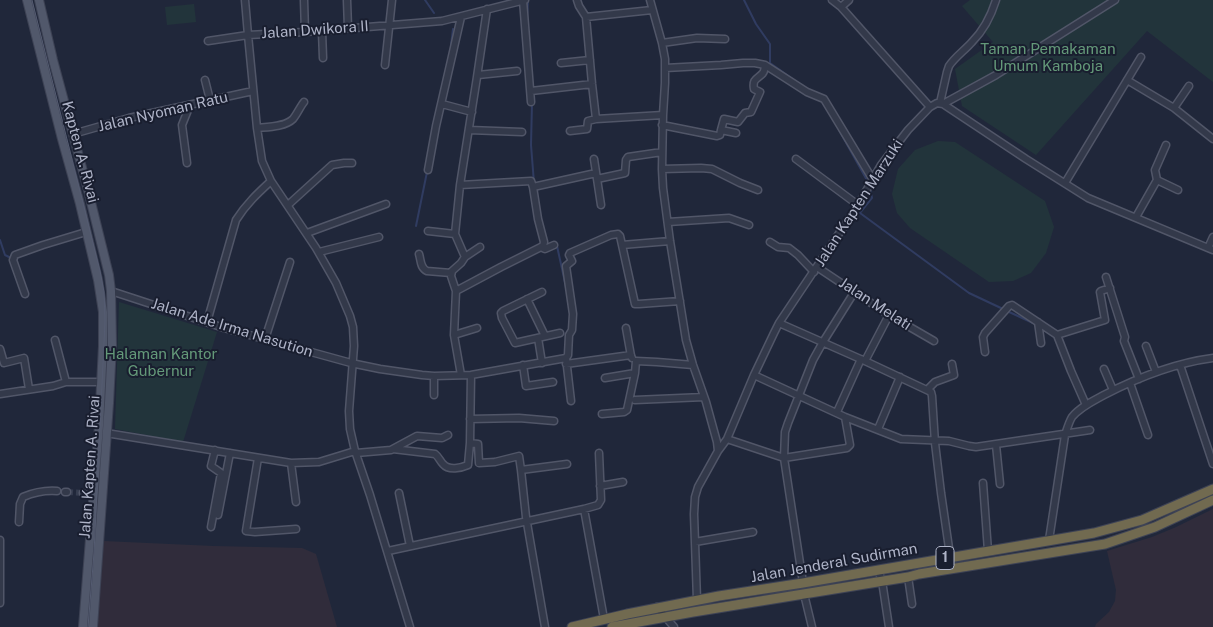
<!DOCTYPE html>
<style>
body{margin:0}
canvas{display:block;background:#20273a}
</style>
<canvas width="1213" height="627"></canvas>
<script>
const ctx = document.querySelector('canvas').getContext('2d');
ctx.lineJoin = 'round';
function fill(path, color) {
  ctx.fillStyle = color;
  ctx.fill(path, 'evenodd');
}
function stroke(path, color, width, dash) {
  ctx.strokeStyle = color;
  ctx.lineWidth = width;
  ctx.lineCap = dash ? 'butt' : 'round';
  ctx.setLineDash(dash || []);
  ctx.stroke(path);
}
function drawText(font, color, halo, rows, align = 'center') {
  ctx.font = font + ' "Public Sans",sans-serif';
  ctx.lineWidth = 4;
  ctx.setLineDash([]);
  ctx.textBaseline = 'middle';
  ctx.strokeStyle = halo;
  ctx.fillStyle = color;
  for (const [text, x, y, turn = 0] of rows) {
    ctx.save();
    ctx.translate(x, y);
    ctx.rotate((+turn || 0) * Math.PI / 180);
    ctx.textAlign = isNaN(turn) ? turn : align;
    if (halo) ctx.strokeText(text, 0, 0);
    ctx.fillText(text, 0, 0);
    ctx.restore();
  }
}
fill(new Path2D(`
 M1213 509V627H1095L1096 624 1109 612 1115 601 1116 590 1107 551 1152 537 1174 528Z
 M103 541 213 546 302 548 316 554 337 627H97Z`), '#302c3b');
fill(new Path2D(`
 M970 0H1213V82L1147 31 1036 155 962 106 955 69 993 42 962 6Z
 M194 4 196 22 167 25 165 7Z
 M938 141 955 142 1045 201 1054 227 1046 253 1031 273 1013 281 989 282 910 228 897 213 892 194 898 169 915 150Z
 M119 302 217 332 183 442 115 429Z`), '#22343b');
stroke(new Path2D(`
 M425 0 434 13
 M744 0 756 24 770 44V63L797 82
 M527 18 528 0
 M451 45 453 29
 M532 103 531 145 534 183
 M839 130 868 182
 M870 189 872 198 860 213 969 293 1003 309
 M416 226 427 172
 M0 240 5 255 11 258
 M557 246 566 287
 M1007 311 1033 323`), '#303c61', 2);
stroke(new Path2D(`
 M67 492 83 493`), '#353c4f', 6, [6, 3]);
const minor = new Path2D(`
 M245 0 248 35 257 128 262 161 271 181 316 248 336 283 350 316 353 327 354 346 349 411 350 429 355 451 370 495 410 627
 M304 0 305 32
 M347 0 348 28
 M523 0 531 102
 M577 0 579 6 586 17 652 10
 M650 0 662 43 665 59V83L663 115 662 169 663 188 670 241 686 340 693 365 706 402 717 442 718 451
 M832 0 841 7 930 107
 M841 7 849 0
 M586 17 592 84 596 119 663 115
 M322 31 323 58
 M208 41 248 35 305 32 442 21 525 0
 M662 43 697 38 725 39
 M561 63 590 60
 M385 65 392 0
 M665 68 721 65 743 63H755L765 65 807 92 824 99 873 180
 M478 75 517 71
 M205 80 210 100
 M1127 80 1174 108 1213 139
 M531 91 592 84
 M940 103 947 72 949 66C955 57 965 50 972 42 984 30 991 16 996 0
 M442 104 472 112
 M943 104 996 75 1115 0
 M1174 108 1189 86
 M662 125 717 136 720 135 721 130 736 133
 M257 128C267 127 285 127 293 119 297 114 300 107 304 102
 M469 130 522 132
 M721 130 724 119 738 122 745 113 751 112 760 92 754 89C752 78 758 79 763 73 764 72 765 67 765 65
 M570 131 587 129 588 121 596 119
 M73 134 129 118 253 91
 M594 159 601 205
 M796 159 858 205
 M187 163 182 125 188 110V105
 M662 169 701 168 712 169 740 183 758 190
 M428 170 436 126 461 17
 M597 179 625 173 626 160 628 157 662 152
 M1157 180 1178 190
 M1065 183 1141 57
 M460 185 531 181 533 187
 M288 205 332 165 344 163H352
 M1136 217 1157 180 1155 170 1166 145
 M668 222 729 218 749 225
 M428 231 455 234
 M307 233 386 204
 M770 242 778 247 789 248 798 255 814 272
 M622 245 670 241
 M541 247 545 249 554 245
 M1208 248 1213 237
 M319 252 379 237
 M419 254C421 260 420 268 427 271L451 273
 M465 257 480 247
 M817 267 889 315 934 341
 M1106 277 1125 337 1124 341 1139 379
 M111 291 224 328 351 363 380 369 422 375 434 376 471 375 566 358
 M456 291 501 267 543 246 544 242 538 219 533 187 596 173
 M542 292 503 311 501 313 502 318 515 343 560 333
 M25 294 13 260 15 255 43 245 86 232
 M527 299 545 336
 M207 322 236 220C246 204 258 193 271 181
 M1038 322 1041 343
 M779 323 865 361 931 392 932 396 935 443 941 493 952 569
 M626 328 631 356 632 358
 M454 335 477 328
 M1057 335 1105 320 1100 292 1101 291 1110 288
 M538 338 542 363
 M265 339 290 262
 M55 340 66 382
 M1146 346 1156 372
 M0 349 4 363 24 358 29 389
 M985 352 983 337 985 333 1009 306 1012 305 1057 335 1071 371 1086 405
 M865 361 889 315
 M566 364 631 355
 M523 365 526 386 553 382
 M1180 365 1213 464
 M1104 369 1113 390
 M461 375 454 335 456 291 451 276 452 271 461 263 465 257 455 234 460 185 477 77 487 9
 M754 375 845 417 901 439 949 441 969 446 976 447 1090 430
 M605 378 635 373
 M1130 383 1148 435
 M928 389 935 382 954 375 952 364
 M0 394 53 386 66 382H101
 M434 395V376
 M635 400 704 397
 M571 401 566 358 568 355 569 335 572 330 573 314 566 266 572 261 569 255 570 253 611 235 618 234 620 236 622 245 635 304H639L680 301
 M837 412 861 359
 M602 414 624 412 627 410 635 373 636 361 657 362 693 365
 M470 419 519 418 554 421
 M878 429 900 377
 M106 433 291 463 319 462 355 451
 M727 439 784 458 847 448 850 445 845 417
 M470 443 478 444 479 463 495 462 519 456 521 470
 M996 445 1000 484
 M393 449 435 454C439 457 440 461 443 464 449 471 461 468 468 465L470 443 471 375
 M356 453 391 450 417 436 442 438 448 435
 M258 458 246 531 255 532 296 529
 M291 463 296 502
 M983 483 988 551
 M600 486 623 482
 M65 492H67
 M83 493 94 494
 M399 493 410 546
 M584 509 604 619
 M218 515 230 453
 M19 522 20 504 23 497C35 492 44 490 57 491
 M211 527 221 473 211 466 215 450
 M0 540V603
 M1049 540 1065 435C1067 429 1069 422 1072 417 1080 407 1093 401 1104 395 1137 378 1175 363 1213 358
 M695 542 753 532
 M388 551 584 509 598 505 601 500 599 453
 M878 570 882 581 889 627
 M908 577 912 604
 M803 583 784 458 785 432 788 423 813 360 823 342 855 291
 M804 594 812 627
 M697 600 694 514 695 497 698 487 718 451 727 439 754 375 774 333 779 323 858 205 881 165 908 130 930 107 937 103 943 104 1026 159 1088 198 1213 250
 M657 607 674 627
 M545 627 526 517 521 470 567 464`);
const major = new Path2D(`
 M27 0 62 139 80 204 98 280 103 312V346L99 426 83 627
 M39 0 53 60 88 190 109 275 111 291 112 345 109 403 93 627`);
const highway = new Path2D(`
 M572 627 627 614 719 596 803 583 1094 533 1142 520 1213 489
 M612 627 693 612 908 577 919 574 1105 544 1155 527 1213 500`);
stroke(minor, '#515668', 9);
stroke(major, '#3d4254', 10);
stroke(highway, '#3e4355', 11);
stroke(minor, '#33394a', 6);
stroke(major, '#51586b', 8);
stroke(highway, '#716a50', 9);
stroke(new Path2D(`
 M32 0 100 271 104 292 105 321 94 553 88 627`), '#555c72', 1);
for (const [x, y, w] of [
 [945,558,18]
]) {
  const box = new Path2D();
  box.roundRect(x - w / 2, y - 11.5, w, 23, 4);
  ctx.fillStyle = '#191e2f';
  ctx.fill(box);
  stroke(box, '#aeb3c7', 1);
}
drawText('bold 14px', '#aeb3c7', null, [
 ["1",945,558]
]);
drawText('15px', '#aeb3c7', '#191e2f', [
 ["Jalan Dwikora II",315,30,-4],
 ["Jalan Nyoman Ratu",163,112,-13],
 ["Kapten A. Rivai",80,152,75],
 ["Jalan Kapten Marzuki",859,203,-57],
 ["Jalan Melati",875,304,33],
 ["Jalan Ade Irma Nasution",232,328,17],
 ["Jalan Kapten A. Rivai",90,467,-86],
 ["Jalan Jenderal Sudirman",834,563,-10]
]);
drawText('15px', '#649979', '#191e2f', [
 ["Taman Pemakaman",1048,49],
 ["Umum Kamboja",1048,66],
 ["Halaman Kantor",161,354],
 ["Gubernur",161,371]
]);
</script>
